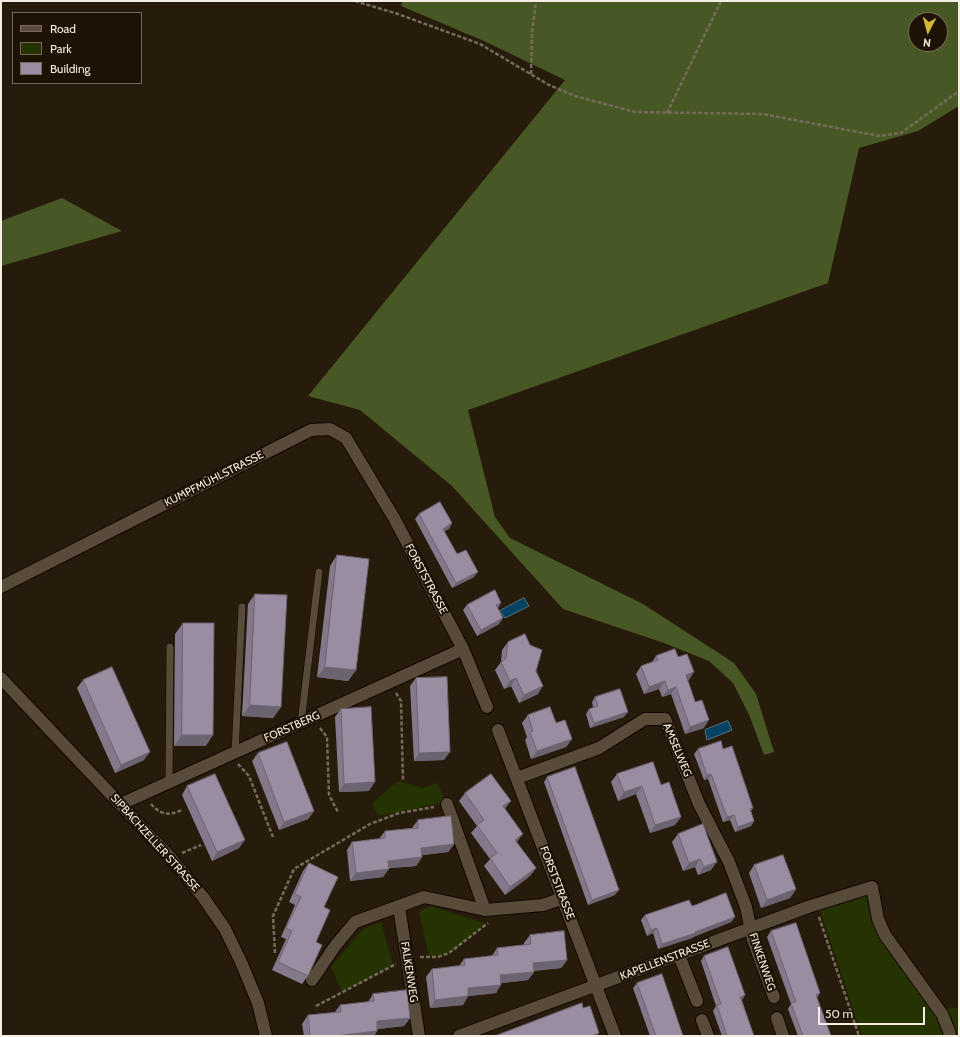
<!DOCTYPE html>
<meta charset="utf-8">
<style>
body{margin:0}
#map{position:relative;width:960px;height:1037px;overflow:hidden;background:#271b0b;font-family:Cabin,sans-serif}
canvas{display:block}
.frame{position:absolute;inset:0;border:2px solid #f6eee3;pointer-events:none}
.legend{position:absolute;left:12px;top:12px;width:130px;height:72px;box-sizing:border-box;background:#1d1203;border:1px solid #746a5d;margin:0;padding:5px 7px;list-style:none;font-size:12px;color:#f6eee3}
.legend li{display:flex;align-items:center;gap:8px;height:20px}
.legend b{width:20px;border:1px solid #746a5d}
.north{position:absolute;left:908px;top:12px;width:40px;height:40px;box-sizing:border-box;background:#1d1203;border:1px solid #746a5d;border-radius:50%;rotate:186deg;font-size:11px;font-weight:700;line-height:16px;text-align:center;color:#f6eee3}
.north::after{content:'';display:block;margin:auto;width:14px;height:18px;background:#d2b736;clip-path:polygon(50% 0,100% 100%,50% 72%,0 100%)}
.scale{position:absolute;left:818px;top:1007px;width:107px;height:18px;box-sizing:border-box;border:2px solid #f6eee3;border-top:0;padding-left:5px;font-size:12px;line-height:14px;white-space:nowrap;color:#f6eee3;-webkit-text-stroke:3px #1d1203;paint-order:stroke}
</style>
<div id="map">
<canvas width="960" height="1037"></canvas>
<div class="frame"></div>
<ul class="legend">
<li><b style="height:5px;background:#584b39"></b>Road</li>
<li><b style="height:11px;background:#253300"></b>Park</li>
<li><b style="height:11px;background:#9a8da2"></b>Building</li>
</ul>
<div class="north">N</div>
<div class="scale">50 m</div>
</div>
<script>
const ctx = document.querySelector('canvas').getContext('2d');
ctx.lineJoin = 'round';
function fill(path, color) {
  ctx.fillStyle = color;
  ctx.fill(path, 'evenodd');
}
function stroke(path, color, width, dash) {
  ctx.strokeStyle = color;
  ctx.lineWidth = width;
  ctx.lineCap = dash ? 'butt' : 'round';
  ctx.setLineDash(dash || []);
  ctx.stroke(path);
}
function drawText(font, color, halo, rows, align = 'center') {
  ctx.font = font + ' Cabin,sans-serif';
  ctx.lineWidth = 4;
  ctx.setLineDash([]);
  ctx.textBaseline = 'middle';
  ctx.strokeStyle = halo;
  ctx.fillStyle = color;
  for (const [text, x, y, turn = 0] of rows) {
    ctx.save();
    ctx.translate(x, y);
    ctx.rotate((+turn || 0) * Math.PI / 180);
    ctx.textAlign = isNaN(turn) ? turn : align;
    if (halo) ctx.strokeText(text, 0, 0);
    ctx.fillText(text, 0, 0);
    ctx.restore();
  }
}
fill(new Path2D(`
 M398 781 422 788 437 783 446 802 379 816 372 804 389 788Z
 M872 887 878 919 938 1009 959 1008V1036H862L818 904Z
 M431 906 486 924C469 937 451 957 429 957L419 911Z
 M381 922 393 965 342 992 331 967 363 929Z`), '#253300');
fill(new Path2D(`
 M402 1H959V106L918 131 859 148 828 283 468 410 495 517 510 538 643 604 734 663 756 694 774 752 764 755 750 717 733 683 709 661 664 643 563 609 452 486 360 410 308 396 565 80 484 41 401 6ZM916 20H940V44H916Z
 M62 198 122 231 1 266V221Z`), '#485825');
const water = new Path2D(`
 M524 598 529 606 505 618 500 611Z
 M728 721 732 730 707 740 705 730Z`);
fill(water, '#054261');
stroke(water, '#4d7688', 1);
const service = new Path2D(`
 M301 723 319 572
 M235 753 242 607
 M169 783 170 647`);
const minor = new Path2D(`
 M1 587 311 430 330 429 346 438 394 518 463 649 487 707
 M1 678 170 857 203 897 225 929 241 962 258 1003 266 1036
 M498 730 615 1036
 M517 778 599 748 645 719H665L699 804 729 862 746 907 753 940 774 997
 M121 804 463 649
 M447 804 485 910
 M399 907 419 1036
 M679 955 697 1001
 M312 980 335 946 355 922 424 897 485 910 543 905 563 898
 M777 1018 783 1036
 M702 1020 708 1036
 M459 1036 808 907 872 887 878 919 885 935 942 1014 949 1031 950 1036`);
stroke(service, '#100600', 8);
stroke(minor, '#100600', 14);
stroke(new Path2D(`
 M355 1 398 14 480 44 549 85 575 96 635 112 763 114 879 136 901 133 959 91
 M531 74 532 32 536 1
 M667 113 721 1
 M396 693 401 701 403 780
 M320 728 327 737 329 795 338 812
 M238 764 249 776 273 837
 M151 804C161 815 168 816 182 810
 M182 853 201 845
 M819 917 859 1036
 M275 953 273 916 294 869 370 824 399 813 434 807
 M420 957H438L449 953 488 923
 M316 1006 396 964`), '#756b5c', 2.5, [4, 2]);
stroke(service, '#584b39', 7);
stroke(minor, '#584b39', 12);
fill(new Path2D(`
 M419 514 449 529 444 531 457 554 474 577 452 588 415 519Z
 M337 555 356 670 348 681 317 677 330 566Z
 M255 594 281 707 273 718 242 716 248 604Z
 M501 603 498 608 499 624 477 636 463 610 467 605Z
 M183 623 206 746H174L175 634Z
 M508 642 536 671 538 694 519 703 511 686 504 689 495 670 501 662 502 650Z
 M656 656 678 657 689 680H688L704 728 685 734 671 694 662 697 659 689 644 694 636 674 641 666 652 662Z
 M416 678 444 760 414 761 410 686Z
 M83 680 144 760 115 773 77 688Z
 M595 697 624 717 590 728 586 714 589 709 593 707 592 702Z
 M341 709 369 791 339 792 335 717Z
 M528 715 556 723 572 739 566 747 531 759 525 740 527 737 522 723Z
 M698 749H723L753 808 751 811 754 821 751 826 735 832 730 820 723 822 708 779 704 780 694 754Z
 M258 753 314 811 308 819 279 830 252 761Z
 M653 762 675 825 650 833 636 794 618 801 611 782 617 774Z
 M547 777 615 895 588 905 544 782Z
 M187 786 239 848 212 861 182 795Z
 M465 793 505 809 517 843 536 868 530 876 505 895 484 866 490 859 471 833 477 826 459 801Z
 M418 820 454 844 448 852 422 855V857L416 866 389 868 383 877 350 881 347 850 352 842 379 839 385 831 412 828Z
 M678 834 711 870 698 875 695 867 683 871 672 842Z
 M309 863 324 907 308 976 302 984 272 970 286 939 281 937 295 905 289 902 303 871Z
 M754 865 796 889 790 898 761 908 749 873Z
 M692 906 735 917 731 922 693 937 692 938 658 949 653 933 647 936 641 920 645 915Z
 M771 931 820 993 817 998 831 1036H798L788 1009 791 1004 767 937Z
 M530 935 567 960 561 968 534 971V972L528 980 501 983 496 993 468 996 463 1005 430 1008 426 977 432 969 459 966 464 959 492 956 497 948 524 945V943Z
 M704 956 745 995 742 1000 754 1036H722L713 1011 716 1006 701 961Z
 M637 983 683 1036H650L633 988Z
 M373 994 410 1018 404 1026 377 1029V1031L374 1036H304L302 1024 308 1015 335 1012 340 1005 368 1002Z`), '#84798b');
fill(new Path2D(`
 M452 523 449 529 439 534 443 529Z
 M478 572 474 577 452 588 456 583Z
 M501 603 498 608 496 605Z
 M503 618 499 624 477 636 481 630Z
 M325 667 356 670 348 681 317 677Z
 M694 672 689 680 680 683 686 675Z
 M516 678 511 686 504 689 510 681Z
 M665 681 659 689 644 694 649 687Z
 M543 686 538 694 519 703 524 695Z
 M676 687 671 694 662 697 668 690Z
 M250 705 281 707 273 718 242 716Z
 M628 712 624 717 590 728 594 723Z
 M709 720 704 728 685 734 690 727Z
 M182 735H213L206 746H174Z
 M572 739 566 747 531 759 537 751Z
 M150 752 144 760 115 773 121 765Z
 M450 752 444 760 414 761 419 753Z
 M711 774 708 779 704 780 707 775Z
 M375 782 369 791 339 792 344 784Z
 M642 786 636 794 618 801 624 792Z
 M511 801 505 809 503 806Z
 M314 811 308 819 279 830 284 822Z
 M734 815 730 820 723 822 727 817Z
 M681 817 675 825 650 833 655 825Z
 M754 821 751 826 735 832 738 827Z
 M523 834 517 842 515 840Z
 M245 840 239 848 212 861 217 852Z
 M454 844 448 852 415 856 421 848Z
 M422 857 416 866 382 869 388 861Z
 M700 859 695 867 683 871 689 863Z
 M717 862 711 870 698 875 704 867Z
 M536 868 530 876 505 895 510 887Z
 M389 869 383 877 350 881 356 873Z
 M796 889 790 898 761 908 767 900Z
 M619 890 615 895 588 905 592 900Z
 M735 917 731 922 693 937 692 938 658 949 662 944Z
 M657 928 653 933 647 936 651 930Z
 M567 960 561 968 527 971 533 963Z
 M534 972 528 980 495 984 500 975Z
 M501 985 496 993 462 997 468 988Z
 M820 993 816 999V995Z
 M745 995 741 1001 740 997Z
 M468 996 463 1005 430 1008 435 1000Z
 M410 1018 404 1026 371 1030 377 1021Z
 M377 1031 374 1036H342L343 1035Z
 M599 1033 597 1036H591Z`), '#6c6371');
const building = new Path2D(`
 M440 502 452 523 443 529 457 554 466 550 478 572 456 583 419 514Z
 M337 555 369 559 356 670 325 667Z
 M495 590 501 603 496 605 503 618 481 630 467 605Z
 M255 594 287 595 281 707 250 705Z
 M183 623H214L213 735H182Z
 M525 634 530 645 542 650 536 671 543 686 524 695 516 678 510 681 501 662 506 659 508 642Z
 M675 649 678 657 687 654 694 672 686 675 695 702 702 700 709 720 690 727 676 687 668 690 665 681 649 687 641 666 658 660 656 656Z
 M112 667 150 752 121 765 83 680Z
 M447 677 450 752 419 753 416 678Z
 M620 689 628 712 594 723 589 709 598 706 595 697Z
 M371 707 375 782 344 784 341 709Z
 M550 707 556 723 565 720 572 739 537 751 530 732 533 731 528 715Z
 M721 741 723 749 732 746 753 808 750 809 754 821 738 827 734 815 727 817 711 774 707 775 698 749Z
 M287 742 314 811 284 822 258 753Z
 M653 762 661 785 669 782 681 817 655 825 642 786 624 792 617 774Z
 M575 767 619 890 592 900 547 777Z
 M215 774 245 840 217 852 187 786Z
 M491 774 511 801 503 806 523 834 515 840 536 868 510 887 490 858 497 853 477 825 484 820 465 793Z
 M451 816 454 844 421 848 422 857 388 861 389 869 356 873 352 842 385 838V831L418 828V820Z
 M703 824 717 862 704 867 700 859 689 863 678 834Z
 M783 855 796 889 767 900 754 865Z
 M309 863 338 877 324 907 330 910 316 942 322 945 308 976 278 962 292 931 286 928 301 897 295 894Z
 M726 893 735 917 695 932 696 933 662 944 657 928 651 930 645 915 689 900 692 906Z
 M796 923 820 993 816 995 831 1036H803L791 1003 796 1002 771 931Z
 M564 931 567 960 533 963 534 972 500 975 501 985 468 988V996L435 1000 432 969 465 965 464 959 498 955 497 948 531 944 530 935Z
 M728 947 745 995 740 997 754 1036H727L717 1005 721 1004 704 956Z
 M662 974 683 1036H656L637 983Z
 M407 990 410 1018 377 1021V1031L343 1035 344 1036H310L308 1015 341 1012 340 1005 374 1001 373 994Z
 M582 1003 583 1008 590 1006 599 1033 591 1036H495Z`);
fill(building, '#9a8da2');
stroke(building, '#6c6371', 1);
drawText('11px', '#f6eee3', '#1d1203', [
 ["KUMPFMÜHLSTRASSE",214,479,-27],
 ["FORSTSTRASSE",426,579,62],
 ["FORSTBERG",292,727,-24],
 ["AMSELWEG",677,750,67],
 ["SIPBACHZELLER STRASSE",155,843,48],
 ["FORSTSTRASSE",557,883,69],
 ["KAPELLENSTRASSE",665,960,-21],
 ["FINKENWEG",762,962,71],
 ["FALKENWEG",409,972,81]
]);
</script>
